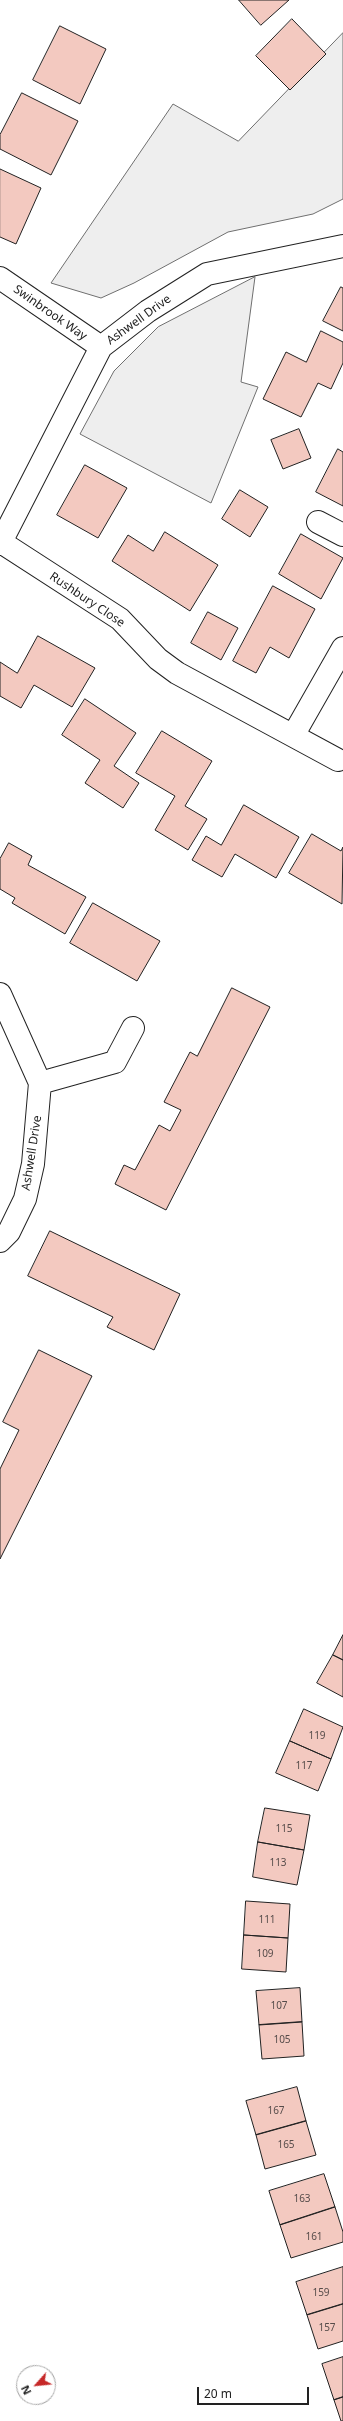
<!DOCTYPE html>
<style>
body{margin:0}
#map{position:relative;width:343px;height:2421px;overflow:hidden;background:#fff;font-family:"Noto Sans",sans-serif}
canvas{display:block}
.north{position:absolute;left:16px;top:2365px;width:40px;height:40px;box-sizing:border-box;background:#fff;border:1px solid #a7a7a7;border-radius:50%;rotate:243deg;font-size:11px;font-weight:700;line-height:16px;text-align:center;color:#222}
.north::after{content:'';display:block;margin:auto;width:14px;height:18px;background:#c62828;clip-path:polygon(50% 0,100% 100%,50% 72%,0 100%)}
.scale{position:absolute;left:197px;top:2387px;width:112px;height:18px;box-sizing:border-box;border:2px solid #222;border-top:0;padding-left:5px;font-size:12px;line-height:14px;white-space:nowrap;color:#222;-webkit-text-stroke:3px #fff;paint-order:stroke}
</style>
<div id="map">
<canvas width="343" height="2421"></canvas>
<div class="north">N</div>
<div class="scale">20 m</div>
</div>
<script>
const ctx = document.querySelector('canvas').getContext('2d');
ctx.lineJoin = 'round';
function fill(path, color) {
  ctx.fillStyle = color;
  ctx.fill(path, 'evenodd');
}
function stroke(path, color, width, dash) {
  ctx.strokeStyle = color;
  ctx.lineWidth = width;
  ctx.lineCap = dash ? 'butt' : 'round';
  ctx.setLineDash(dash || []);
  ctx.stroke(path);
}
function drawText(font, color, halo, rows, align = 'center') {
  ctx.font = font + ' "Noto Sans",sans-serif';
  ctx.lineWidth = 3;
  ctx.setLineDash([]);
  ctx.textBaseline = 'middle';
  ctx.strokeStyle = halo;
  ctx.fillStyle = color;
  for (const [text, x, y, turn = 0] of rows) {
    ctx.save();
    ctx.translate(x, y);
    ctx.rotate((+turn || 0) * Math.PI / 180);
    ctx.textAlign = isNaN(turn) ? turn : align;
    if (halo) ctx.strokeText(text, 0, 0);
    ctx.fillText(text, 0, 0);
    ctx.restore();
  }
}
const green = new Path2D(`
 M343 33V199L313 214 228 232 134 283 101 298 51 283 173 104 238 141Z
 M255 277 241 382 258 387 211 503 80 434 114 371 158 327Z`);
fill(green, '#eee');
stroke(green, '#6f6f6f', 1);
const building = new Path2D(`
 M239 0H289L261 25Z
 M292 19 326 54 290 90 256 56Z
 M60 26 106 49 80 104 33 80Z
 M22 93 78 121 51 175 0 149V135Z
 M0 169 41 188 16 244 0 237Z
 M341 287 343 288V331L323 321Z
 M321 331 343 342V363L331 389 318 383 301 417 263 399 286 352 306 362Z
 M299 429 311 458 283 469 271 440Z
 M338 449 343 452V506L316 492Z
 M85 465 127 488 98 538 57 515Z
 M240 490 268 507 250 537 222 519Z
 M165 532 218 565 190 611 112 561 128 535 153 551Z
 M301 534 343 558 321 599 279 574Z
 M273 586 315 609 289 658 270 647 256 673 233 661Z
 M208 612 238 628 221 660 191 643Z
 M38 636 95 668 72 707 34 685 21 708 0 696V662L17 673Z
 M85 699 136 733 114 766 139 783 123 808 85 783 100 760 62 735Z
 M162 731 212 761 185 806 207 819 188 850 155 830 175 796 136 773Z
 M244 805 299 837 276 878 235 854 222 877 192 860 206 836 221 845Z
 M312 834 341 851 343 847 342 904 289 873Z
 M9 843 32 856 28 865 86 897 65 934 12 903 15 898 0 889V859Z
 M93 903 160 941 137 981 70 943Z
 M232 988 270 1007 166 1210 115 1184 124 1165 135 1170 159 1125 170 1131 181 1110 164 1102 190 1052 197 1056Z
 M50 1231 180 1294 154 1350 107 1327 113 1317 28 1276Z
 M39 1350 92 1376 0 1559V1469L19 1430 3 1422Z
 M343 1635V1660L333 1655Z
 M333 1655 343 1660V1697L317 1683Z
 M304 1709 343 1727 331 1759 290 1741Z
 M290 1741 331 1759 318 1791 276 1773Z
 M265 1808 310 1815 304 1850 258 1842Z
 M258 1842 304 1850 297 1885 253 1877Z
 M246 1901 290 1904 288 1938 244 1935Z
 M244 1935 288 1938 286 1972 242 1969Z
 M300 1988 302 2022 259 2025 256 1991Z
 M302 2022 304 2056 262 2059 259 2025Z
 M297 2087 306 2121 256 2135 246 2101Z
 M306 2121 316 2155 265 2169 256 2135Z
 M324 2174 335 2207 280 2225 269 2191Z
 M335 2207 343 2232V2242L291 2258 280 2225Z
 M343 2267V2304L307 2315 296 2282Z
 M343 2304V2341L318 2349 307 2315Z
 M343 2357V2397L334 2400 322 2364Z
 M343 2397V2421H341L334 2400Z`);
fill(building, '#f3c9c0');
stroke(building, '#222', 1);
const minor = new Path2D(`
 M0 278 101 347
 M318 522 343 535
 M1 542 120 619 158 659 177 673 338 760
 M0 544 101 347 148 311 207 274 343 246
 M294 734 343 648
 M0 994 40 1083 33 1164 25 1199 9 1232 0 1241
 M40 1083 115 1062 133 1028`);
stroke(minor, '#222', 24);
stroke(minor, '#fff', 22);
drawText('10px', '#564c4a', null, [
 ["119",317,1736],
 ["117",304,1766],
 ["115",284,1829],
 ["113",278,1863],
 ["111",267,1920],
 ["109",265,1954],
 ["107",279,2006],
 ["105",282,2040],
 ["167",276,2111],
 ["165",286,2145],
 ["163",302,2199],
 ["161",314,2237],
 ["159",321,2293],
 ["157",327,2328]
]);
drawText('12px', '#222', '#fff', [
 ["Swinbrook Way",50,313,35],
 ["Ashwell Drive",139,320,-36],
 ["Rushbury Close",87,600,34],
 ["Ashwell Drive",32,1153,-81]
]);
</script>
